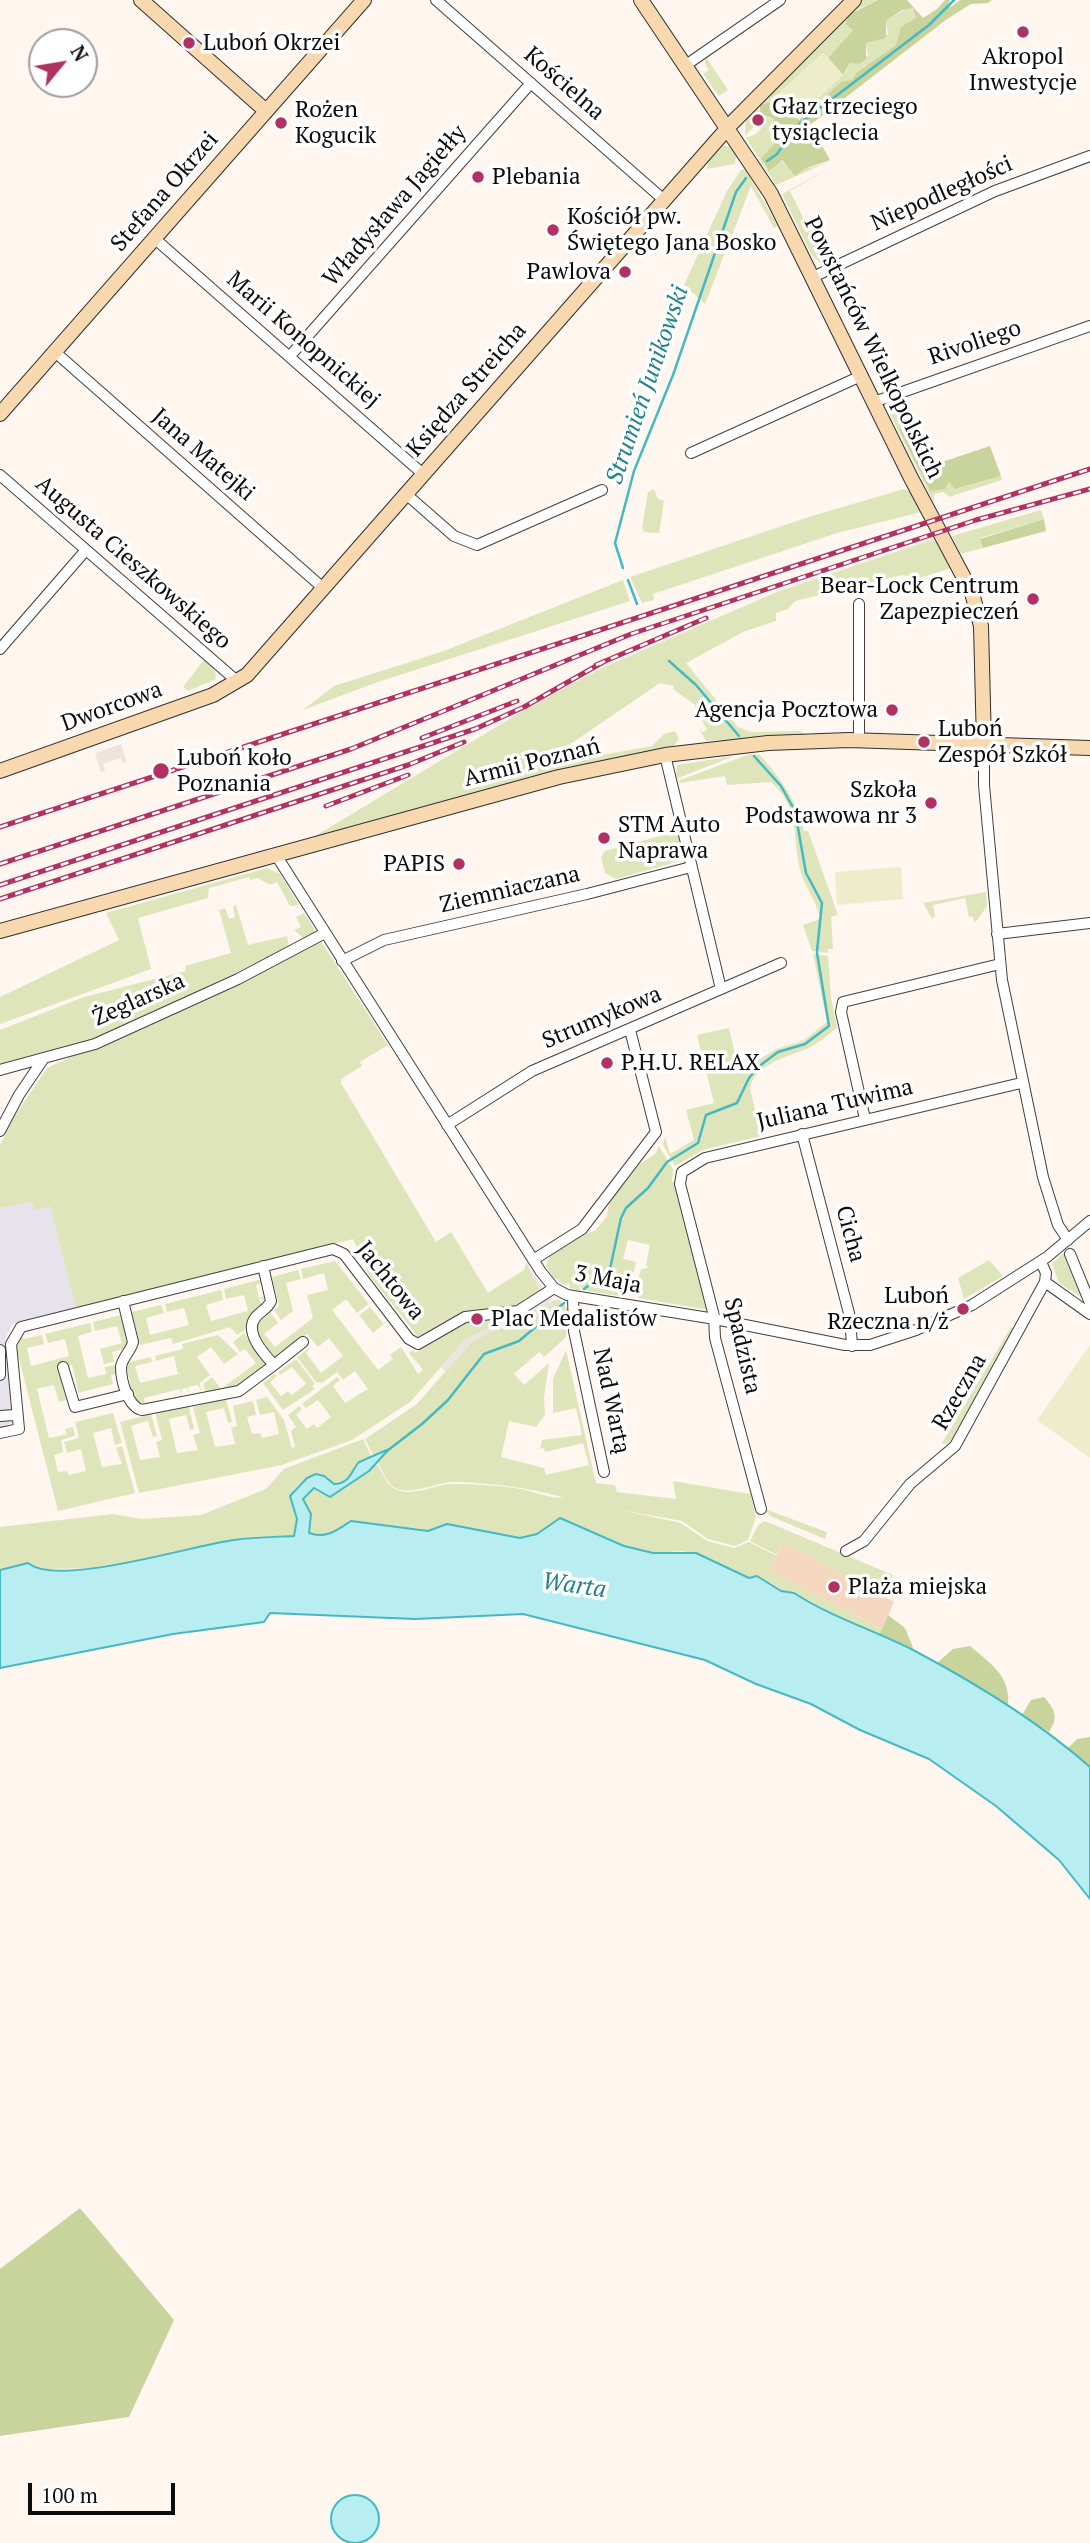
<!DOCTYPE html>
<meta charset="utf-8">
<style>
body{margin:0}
#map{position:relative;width:1090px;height:2543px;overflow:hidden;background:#fef6ef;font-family:"PT Serif",serif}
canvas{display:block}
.north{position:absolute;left:28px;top:28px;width:70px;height:70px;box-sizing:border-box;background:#fff;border:2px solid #9e9e9e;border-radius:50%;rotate:60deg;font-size:19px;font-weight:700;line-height:28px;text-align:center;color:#0d0d0d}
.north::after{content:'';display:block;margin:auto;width:24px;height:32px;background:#b13162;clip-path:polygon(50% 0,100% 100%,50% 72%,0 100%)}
.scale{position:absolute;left:28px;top:2483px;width:147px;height:32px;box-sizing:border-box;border:4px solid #0d0d0d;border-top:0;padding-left:9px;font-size:21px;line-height:24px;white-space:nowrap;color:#0d0d0d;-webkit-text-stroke:5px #fff;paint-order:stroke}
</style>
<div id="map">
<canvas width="1090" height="2543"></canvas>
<div class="north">N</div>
<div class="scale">100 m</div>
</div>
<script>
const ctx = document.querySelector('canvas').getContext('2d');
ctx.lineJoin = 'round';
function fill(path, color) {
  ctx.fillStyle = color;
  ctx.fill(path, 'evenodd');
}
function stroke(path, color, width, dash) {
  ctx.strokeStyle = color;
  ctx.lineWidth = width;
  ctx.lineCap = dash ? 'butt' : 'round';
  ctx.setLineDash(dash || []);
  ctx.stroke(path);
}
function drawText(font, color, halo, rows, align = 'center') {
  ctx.font = font + ' "PT Serif",serif';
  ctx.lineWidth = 7;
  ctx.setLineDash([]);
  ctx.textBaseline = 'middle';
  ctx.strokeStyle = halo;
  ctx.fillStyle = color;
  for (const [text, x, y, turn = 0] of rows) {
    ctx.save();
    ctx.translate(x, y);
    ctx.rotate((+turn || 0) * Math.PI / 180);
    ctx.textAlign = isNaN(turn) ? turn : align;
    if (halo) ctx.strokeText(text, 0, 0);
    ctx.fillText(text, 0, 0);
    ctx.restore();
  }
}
fill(new Path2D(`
 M34 1202 50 1206 76 1309 12 1325 5 1339 13 1423 0 1426V1208Z`), '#e7e2eb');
fill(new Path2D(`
 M862 0H878L851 12 854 29 828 58 823 53 776 96 785 107 778 112 763 103 758 108 764 117 774 119V130L785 133 783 139 761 158 768 170 781 160 788 168H810L830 161 776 185 746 138 756 134 767 122 762 118 745 136 746 116Z
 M909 7 915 10 916 18 896 45 856 73 852 80C841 81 809 109 802 118L796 119 846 72 850 63 859 64 868 55 866 43 888 34 886 21Z
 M706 57 728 90 719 96 703 74 709 70 705 64Z
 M724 145 730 147 736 155 735 164 707 169 708 162Z
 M834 166 790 191 824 260 838 257 820 263 811 254 782 194Z
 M745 169 778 226 774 228 751 186 705 304 684 285 727 191 741 170Z
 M892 402 897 415 910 431 899 430 930 491 946 487 949 482 956 489 1001 476 1002 480 949 497 944 492 934 494V503L887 408Z
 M654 489 658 499 664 501 659 533 644 532 642 527 648 492Z
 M904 489 911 492 922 512 837 533 653 594 654 600 642 603 630 577 812 516Z
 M1041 510 1044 519 980 538 983 548 960 554 952 536Z
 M934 539 952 568 919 578 902 575 795 601 788 609 776 613V621L743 632 686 663 738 727 751 732 800 731 805 735 706 741 698 727 702 732 707 730 701 719 704 717 701 713 697 715 695 705 673 689 674 686 660 683 566 747 569 753 567 755 571 761 580 755 586 758 652 746 664 734 675 731 679 739 673 747 565 768 307 841 526 709 600 669 779 591Z
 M623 580 630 601 378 682 303 710 334 686 441 652Z
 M204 660 215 669 216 679 188 691 183 687Z
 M750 754 760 755C782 780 796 799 804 831H808L838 915 831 917 833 949H828V953L812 951 803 925 820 919C817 904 811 896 805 883 788 846 806 813 771 782L727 785 725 776 679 783 680 780Z
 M734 756 678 778 676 776 677 765Z
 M673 820 677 824 684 854 680 861 616 879 605 873 601 857 605 851 675 832Z
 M267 868 280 874 299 905 290 906 277 882 270 885 258 878 250 880 249 877 209 888 208 898 138 918 151 969 0 1024V997L119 940 106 913Z
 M986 892 987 906 975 923 972 916 969 917 965 898 933 905 935 916 932 919 923 903Z
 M236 905 248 945 287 936 289 947 95 1041 0 1067V1030L84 997 186 971 185 966 231 953 219 910 225 908 229 919 235 917 233 906Z
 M304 913 316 932 304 939 294 930 301 927 296 917Z
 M320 940 388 1045 360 1062 362 1066 341 1079V1083L436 1242 451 1232 488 1293 524 1270 526 1263 541 1292 514 1307 459 1314 419 1338 369 1275 353 1239 76 1309 50 1206 35 1210 33 1202 0 1208V1145L14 1117 47 1068Z
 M813 954 828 956 831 997 837 1028C828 1034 819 1043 809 1048 790 1056 755 1064 750 1088L761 1136 703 1150 675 1166 663 1145 665 1136 670 1154 694 1140 686 1110 714 1103 697 1035 729 1028 739 1072 776 1049 803 1041 827 1022Z
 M659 1146 673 1169 672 1182H676L708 1310 639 1298 636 1289 641 1269 648 1268 646 1265 650 1245 628 1240 623 1259 636 1262 630 1287 617 1296 583 1290 578 1282 581 1291 570 1288 568 1282 566 1286 553 1277 546 1266 549 1257 583 1234 595 1231 607 1216 609 1202 640 1164 655 1154Z
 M1070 1246 1066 1255 1083 1296 1081 1297 1059 1283 1052 1264Z
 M989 1260 1003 1276 964 1299 958 1278Z
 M335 1261 369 1304 357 1313 346 1299 332 1310 378 1370 393 1359 390 1355 401 1347 418 1374 423 1370 409 1353 413 1350 415 1353 464 1322 506 1319 466 1339 410 1402 352 1440 282 1465 139 1493 120 1422 151 1414 157 1436 153 1437 148 1421 131 1426 140 1460 160 1457 156 1442 162 1440 155 1412 185 1405 189 1407 194 1429 190 1430 186 1415 169 1419 177 1453 198 1450 193 1435 200 1433 193 1407 226 1399 232 1422 228 1423 224 1408 206 1412 215 1447 235 1444 231 1428 237 1426 233 1406 253 1401 256 1415 247 1417 252 1434 260 1433 262 1438 279 1434 274 1412 260 1415 256 1400 267 1397 284 1420 292 1448 295 1447 291 1431 296 1427 288 1415 299 1406 302 1409 296 1415 307 1429 314 1424 317 1428 331 1417 318 1400 306 1408 302 1404 337 1377 340 1380 333 1386 345 1403 368 1389 355 1371 343 1380 337 1372 322 1383 316 1382 297 1357 312 1346 306 1353 321 1373 343 1356 329 1338 318 1347 307 1334 273 1358 261 1343 256 1324 271 1313 278 1323 264 1334 275 1347 313 1318 307 1295 328 1290 324 1273 303 1279 301 1269Z
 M298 1270 301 1279 286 1283 293 1311 281 1320 274 1310 279 1306 272 1277Z
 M262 1279 263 1283 256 1285 259 1298 266 1296 267 1300 259 1299 263 1306 249 1327 237 1335 230 1327 173 1344 171 1338 140 1345 132 1312 161 1305 164 1313 146 1318 150 1335 189 1325 184 1308 167 1312 165 1304 221 1290 223 1300 206 1305 211 1321 248 1311 244 1295 226 1299 224 1289Z
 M559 1300 568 1309 566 1337 544 1357 539 1352 514 1374 524 1385 549 1363 544 1397 545 1415 536 1427 509 1421 501 1457 544 1468 546 1475 589 1465 583 1443 545 1452 544 1448 540 1449 542 1440 582 1435 576 1408 553 1413V1379L566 1350 596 1483 615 1485 617 1492 676 1499 673 1481 750 1494 745 1470 756 1517 748 1540 735 1546 708 1539 682 1521 621 1510 681 1523 707 1541 734 1548 749 1542 777 1556 770 1570 882 1629 878 1637 794 1593 781 1591 767 1581 749 1578 708 1558 683 1551 653 1553 624 1546 560 1518 537 1534 520 1538 447 1524 428 1531 351 1521C337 1530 327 1539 309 1533L311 1514 303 1499 314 1487 333 1495 376 1463C383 1471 385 1485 395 1489 413 1498 436 1483 455 1484 472 1484 504 1486 521 1489 536 1492 548 1498 564 1498 540 1489 483 1482 454 1482 435 1482 414 1496 395 1488 386 1484 383 1469 377 1462L387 1450 374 1457 365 1439 417 1404 471 1342 541 1306H553L551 1301Z
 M370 1307 384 1324 373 1333 359 1315Z
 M121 1315 127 1343 123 1349 112 1352 114 1362 104 1364 100 1349 122 1343 117 1326 95 1331 93 1322Z
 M90 1323 92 1332 78 1336 88 1378 106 1374 105 1367 115 1365 117 1374 111 1375 113 1384 78 1393 77 1386 71 1387 77 1385 72 1365 58 1368 66 1400 59 1402 54 1385 37 1389 49 1438 67 1434 65 1429 73 1427 75 1436 61 1440 63 1452 54 1455 58 1472 67 1471 69 1475 86 1471 81 1449 67 1453 64 1442 79 1438 75 1422 113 1413 122 1443 115 1445 111 1428 93 1433 102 1467 122 1464 116 1448 122 1446 135 1493 58 1511 17 1351 19 1334 24 1339 42 1335 44 1344 27 1348 31 1366 69 1356 65 1339 48 1343 45 1334Z
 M1011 1327 1014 1329 953 1438 947 1444 942 1443Z
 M244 1333 266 1364 240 1386 206 1393 203 1384 212 1377 221 1389 256 1363 245 1349 240 1352 233 1342Z
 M218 1335 238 1354 224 1364 211 1347 197 1357 210 1375 200 1383 201 1391 198 1385 188 1387 189 1394 187 1388 182 1389V1396L180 1389 144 1398 145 1406 134 1401 126 1363 151 1357 152 1362 135 1366 140 1383 178 1374 174 1356 156 1361 155 1356 183 1349 182 1344Z
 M296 1359 315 1384 312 1386 315 1389 283 1410 263 1383 275 1374 277 1376 270 1382 281 1396 288 1391 292 1395 306 1384 292 1367 280 1375 278 1372Z
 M363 1439 372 1458C357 1466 352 1478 337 1485 318 1477 303 1472 290 1496L297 1519 294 1536 234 1540 99 1568 0 1570V1527L113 1514 142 1519 201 1515 266 1489 284 1469Z
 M765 1509 827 1532 825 1539 770 1516Z
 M765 1521 893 1575 887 1599 784 1543 777 1555 750 1541 758 1525Z`), '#dfe5bb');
fill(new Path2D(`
 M878 0H907L923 18 937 9 945 0H950L948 4 951 7 960 0H992L988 3 971 4 947 19 810 125 830 160 804 169 795 176 782 160 769 171 761 158 785 133 772 127 774 119 760 114V105L771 102 778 112 785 107 799 120 841 82 852 80 856 73 896 45 901 27 916 18 913 8 902 10 886 21V38L866 43V59L859 64 850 63 843 75 828 58 853 30 846 24 848 15Z
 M902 425 910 431 917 430 933 465 990 446 1001 476 955 489 949 482 945 489 930 491 899 430Z
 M1044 519 1046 531 983 548 980 539Z
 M888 1615 905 1628 914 1650 878 1637Z
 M970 1646C991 1664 1011 1676 1008 1706L936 1664 953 1649Z
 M1044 1697C1055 1710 1059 1717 1049 1732L1022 1715 1031 1700Z
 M1090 1737V1767L1068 1748 1077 1739Z
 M80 2208 174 2320 129 2417 0 2436V2269Z`), '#c8d49c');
fill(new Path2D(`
 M784 1543 894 1602 882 1629 769 1570Z`), '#f5d7bf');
fill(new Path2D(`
 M823 53 843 75 796 119 775 97Z
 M901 867 903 899 837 905 835 872Z
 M1090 1345V1458L1037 1420Z`), '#ededcc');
fill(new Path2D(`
 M121 744 127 762 123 763 121 758 103 764 105 771 101 772 95 753Z
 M526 1262 554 1306H542L450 1369 448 1375 416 1335 424 1333 524 1270ZM526 1264 541 1291 519 1305 461 1313 423 1337 417 1336 524 1270ZM531 1313 449 1369 448 1374 445 1372 474 1340ZM503 1320 466 1339 442 1367 426 1347 468 1321Z`), '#ede4de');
const water = new Path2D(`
 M389 1449 369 1471 330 1497 314 1488 303 1499 311 1514 309 1533C327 1539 337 1530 351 1521L428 1531 447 1524 520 1538 537 1534 560 1518 624 1546 653 1553H696L749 1578 757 1576 781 1591 794 1593C831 1617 876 1631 915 1651 977 1684 1038 1721 1090 1767V1899L1059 1860 996 1806 929 1759 860 1730 811 1704 756 1684 705 1660 523 1614 415 1619 270 1613 264 1622 173 1634 0 1668V1570L28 1563C58 1588 193 1545 234 1540 254 1537 274 1537 294 1536L297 1519 290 1496 307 1478 316 1474 324 1476 334 1484C349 1484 351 1472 358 1463 362 1460 383 1452 389 1449Z
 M331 2519a24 24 0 1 1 48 0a24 24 0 1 1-48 0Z`);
fill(water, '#b8eef1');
stroke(water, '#45b9c1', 2);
stroke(new Path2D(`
 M767 161 777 154 798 125 929 25 954 0
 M623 568 615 543 634 471 673 375 736 192 746 178
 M628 580 637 604
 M669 661 696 685 739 736
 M754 756 781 786 795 811 806 873 822 903 817 951
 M584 1289 610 1269 621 1218 626 1208 648 1188 667 1162 698 1143 706 1115 737 1103 749 1078 758 1067 778 1052 805 1044 829 1026 817 953
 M387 1451 422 1424 448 1400 484 1354 519 1341 564 1303`), '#45b9c1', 2.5);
const street = new Path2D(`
 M436 0 664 200
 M686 65 780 0
 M154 238 423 474
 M813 277 995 191 1090 156
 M55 352 323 588
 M290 356 531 83
 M874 402 1090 326
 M691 453 861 376
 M0 475 238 682
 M406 494 454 536 477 545 602 490
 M859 604V740
 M0 649 86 550
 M984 744V785L1002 980 1043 1177 1058 1225 1068 1240
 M665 755 721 989
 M276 855 541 1272 554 1288 567 1295 715 1319 845 1345H870L916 1330 972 1305 1047 1257 1090 1221
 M997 934 1090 923
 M342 961 384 940 587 894 691 867
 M0 1070 95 1044 238 979 325 933
 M865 1119 841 1012 843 1002 1000 964
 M447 1125 532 1071 781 963
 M0 1131 19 1095 44 1058
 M802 1134 850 1317 852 1346
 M1070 1254 1090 1303
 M533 1260 582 1229 656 1132 630 1030
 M1045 1282 1090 1314
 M573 1297 574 1331 604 1472
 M123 1301 133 1342C131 1351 122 1358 121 1367 121 1381 128 1407 142 1410L239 1391 274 1365C265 1355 244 1333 255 1318 260 1311 267 1310 271 1301L263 1266
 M0 1350V1375
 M274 1365 303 1342
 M63 1367 75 1407 128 1394
 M0 1416 15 1415
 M0 1433 19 1429 11 1344 21 1327 333 1249 344 1254 409 1339 418 1344 465 1317 518 1311 554 1288
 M761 1509 715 1338 714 1316 680 1184 682 1172 705 1158 1021 1083
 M846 1551 864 1541 910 1484 955 1446 1045 1282 1046 1273 1041 1262`);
const secondary = new Path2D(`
 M141 0 266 111
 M641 0 771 194 911 478 972 593 981 626 984 744
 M0 414 364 0
 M0 771 213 695 247 675 732 123 854 0
 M0 931 559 777 665 755 768 743 849 740 1090 748`);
stroke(street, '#404040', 12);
stroke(secondary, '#2f2f2f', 16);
stroke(street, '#fff', 10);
stroke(secondary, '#f8d8af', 14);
const rail = new Path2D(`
 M596 665 706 618
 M422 738 517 701
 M326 806 408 775
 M0 827 1090 469
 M0 864 351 749 631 634 976 520 1090 489
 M0 885 475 729 524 707 605 661
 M0 899 408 765 464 742`);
stroke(rail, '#b13162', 5);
stroke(rail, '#fff', 2.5, [8]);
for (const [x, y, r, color] of [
 [1023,32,7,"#b13162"],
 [189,43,7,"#b13162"],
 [758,120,7,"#b13162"],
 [281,123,7,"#b13162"],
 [478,177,7,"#b13162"],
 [553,230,7,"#b13162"],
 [625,272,7,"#b13162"],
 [1033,599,7,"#b13162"],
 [892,710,7,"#b13162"],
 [924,742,7,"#b13162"],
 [161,771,9,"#b13162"],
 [931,803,7,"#b13162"],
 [604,838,7,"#b13162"],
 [459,864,7,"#b13162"],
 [607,1063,7,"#b13162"],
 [963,1309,7,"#b13162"],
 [477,1319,7,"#b13162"],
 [834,1587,7,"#b13162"]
]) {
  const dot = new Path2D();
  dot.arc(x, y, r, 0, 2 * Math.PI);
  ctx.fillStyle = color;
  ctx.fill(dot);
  stroke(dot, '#fff', 2.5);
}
drawText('23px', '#0d0d0d', '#fff', [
 ["Luboń Okrzei",203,43],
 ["Akropol",1023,57,"center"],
 ["Inwestycje",1023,83,"center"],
 ["Głaz trzeciego",772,107],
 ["tysiąclecia",772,133],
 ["Rożen",295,110],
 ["Kogucik",295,136],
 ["Plebania",492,177],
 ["Kościół pw.",567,217],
 ["Świętego Jana Bosko",567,243],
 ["Pawlova",611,272,"right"],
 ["Bear-Lock Centrum",1019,586,"right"],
 ["Zapezpieczeń",1019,612,"right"],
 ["Agencja Pocztowa",878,710,"right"],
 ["Luboń",938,729],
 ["Zespół Szkół",938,755],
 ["Luboń koło",177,758],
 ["Poznania",177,784],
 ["Szkoła",917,790,"right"],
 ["Podstawowa nr 3",917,816,"right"],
 ["STM Auto",618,825],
 ["Naprawa",618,851],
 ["PAPIS",445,864,"right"],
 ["P.H.U. RELAX",621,1063],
 ["Luboń",949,1296,"right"],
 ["Rzeczna n/ż",949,1322,"right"],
 ["Plac Medalistów",491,1319],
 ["Plaża miejska",848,1587]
], 'left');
drawText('23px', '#0d0d0d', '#fff', [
 ["Kościelna",564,84,41],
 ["Stefana Okrzei",165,192,-49],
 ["Niepodległości",942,194,-24],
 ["Władysława Jagiełły",395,206,-49],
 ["Marii Konopnickiej",303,340,41],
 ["Rivoliego",975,343,-19],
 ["Powstańców Wielkopolskich",873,348,64],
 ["Księdza Streicha",467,390,-49],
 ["Jana Matejki",203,455,41],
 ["Augusta Cieszkowskiego",133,563,41],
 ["Dworcowa",112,707,-20],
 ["Armii Poznań",532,763,-14],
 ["Ziemniaczana",510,890,-13],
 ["Żeglarska",139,1000,-24],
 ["Strumykowa",602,1018,-23],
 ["Juliana Tuwima",835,1105,-13],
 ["Cicha",850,1234,75],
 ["3 Maja",608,1280,11],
 ["Jachtowa",390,1281,51],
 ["Spadzista",742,1346,77],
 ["Rzeczna",960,1392,-60],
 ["Nad Wartą",611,1401,78]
]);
drawText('italic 24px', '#20828d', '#fff', [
 ["Strumień Junikowski",648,385,-71],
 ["Warta",574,1586,8]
]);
</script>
